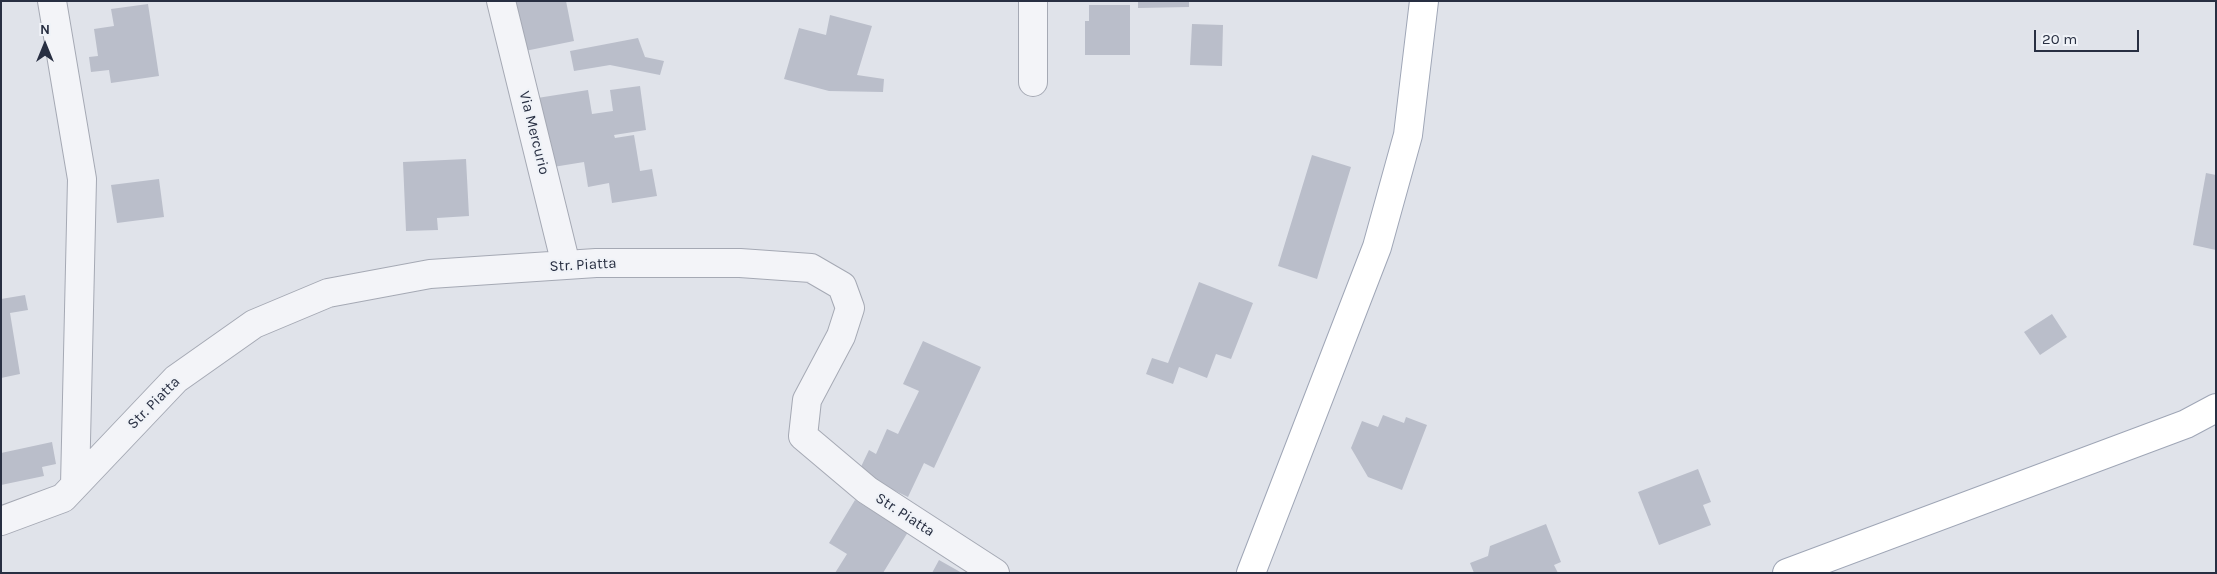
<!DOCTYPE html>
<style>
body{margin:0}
#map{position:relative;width:2217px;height:574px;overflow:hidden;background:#e0e3ea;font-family:Karla,sans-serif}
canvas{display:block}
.frame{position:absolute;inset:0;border:2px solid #282f42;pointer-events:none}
.north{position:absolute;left:20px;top:20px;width:50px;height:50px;-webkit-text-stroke:4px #eff2f7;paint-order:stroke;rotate:0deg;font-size:14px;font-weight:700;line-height:20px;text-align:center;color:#282f42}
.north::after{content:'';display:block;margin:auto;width:18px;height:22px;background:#282f42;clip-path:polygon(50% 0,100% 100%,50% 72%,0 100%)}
.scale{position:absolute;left:2034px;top:30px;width:105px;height:22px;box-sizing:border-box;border:2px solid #282f42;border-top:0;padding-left:6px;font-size:15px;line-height:18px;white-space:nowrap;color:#282f42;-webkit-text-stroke:4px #eff2f7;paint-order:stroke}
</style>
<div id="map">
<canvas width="2217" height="574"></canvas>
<div class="frame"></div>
<div class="north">N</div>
<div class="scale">20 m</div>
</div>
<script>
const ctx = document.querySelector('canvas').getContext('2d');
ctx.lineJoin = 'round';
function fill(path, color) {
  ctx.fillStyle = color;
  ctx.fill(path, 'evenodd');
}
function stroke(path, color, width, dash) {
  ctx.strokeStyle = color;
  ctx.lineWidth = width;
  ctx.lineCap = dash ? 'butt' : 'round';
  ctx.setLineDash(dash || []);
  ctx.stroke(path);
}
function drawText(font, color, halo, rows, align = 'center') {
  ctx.font = font + ' Karla,sans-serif';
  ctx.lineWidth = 4;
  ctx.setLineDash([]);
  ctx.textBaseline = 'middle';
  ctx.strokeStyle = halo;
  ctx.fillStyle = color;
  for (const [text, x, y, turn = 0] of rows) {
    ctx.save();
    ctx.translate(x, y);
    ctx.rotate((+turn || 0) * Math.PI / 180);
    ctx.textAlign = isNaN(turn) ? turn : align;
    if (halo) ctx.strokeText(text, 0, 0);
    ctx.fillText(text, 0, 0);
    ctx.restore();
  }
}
fill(new Path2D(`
 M515 1H566L574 41 525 51Z
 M1138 1H1189V7L1138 8Z
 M148 4 159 76 111 83 109 70 91 72 89 57 98 56 94 29 114 26 111 9Z
 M1089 5H1130V55H1085V21H1089Z
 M830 15 872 26 857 75 884 79 883 92 829 91 784 79 799 28 826 35Z
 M1192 24 1223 25 1222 66 1190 65Z
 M638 38 645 57 664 61 660 75 610 65 574 71 570 51Z
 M640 86 646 130 614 135 615 138 634 135 640 171 652 169 657 196 612 203 609 183 588 187 584 162 547 168 531 99 588 90 592 114 613 111 610 90Z
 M1312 155 1351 167 1317 279 1278 266Z
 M466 159 469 216 437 218 438 230 406 231 403 162Z
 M2206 173 2216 175V250L2193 245Z
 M159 179 164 217 117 223 111 185Z
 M1199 282 1253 303 1231 359 1216 354 1207 378 1179 367 1173 384 1146 374 1152 358 1168 363Z
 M25 295 28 310 10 313 20 374 1 378V299Z
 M2052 314 2067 337 2040 355 2024 332Z
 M923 341 981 367 934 468 924 463 908 497 858 473 869 450 876 454 887 429 898 434 919 391 903 384Z
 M1383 415 1404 423 1406 417 1427 425 1402 490 1368 477 1351 448 1362 421 1378 427Z
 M52 442 56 464 42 467 44 476 1 485V453Z
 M1698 469 1711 502 1703 505 1711 525 1659 545 1638 492Z
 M855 500 908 532 883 573H835L847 554 829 543Z
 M1546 524 1561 562 1554 565 1558 573H1474L1470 563 1488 556 1490 546Z
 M939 560 962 573H932Z`), '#babeca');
const minor = new Path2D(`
 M52 1 82 179 75 485
 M501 1 566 265
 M1033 1V82
 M1 521 63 498 176 379 254 324 328 293 430 274 596 263H740L811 268 842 286 850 308 841 336 807 400 803 436 867 490 995 573`);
const major = new Path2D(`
 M1251 573 1377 247 1408 135 1424 1
 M1787 573 2186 424 2216 408`);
stroke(minor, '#a5a9b4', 30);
stroke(major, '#9fa6b6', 30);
stroke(minor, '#f3f4f8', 28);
stroke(major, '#fff', 28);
drawText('15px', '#282f42', '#eff2f7', [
 ["Via Mercurio",534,133,76],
 ["Str. Piatta",583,265,-3],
 ["Str. Piatta",154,403,-45],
 ["Str. Piatta",905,515,33]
]);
</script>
